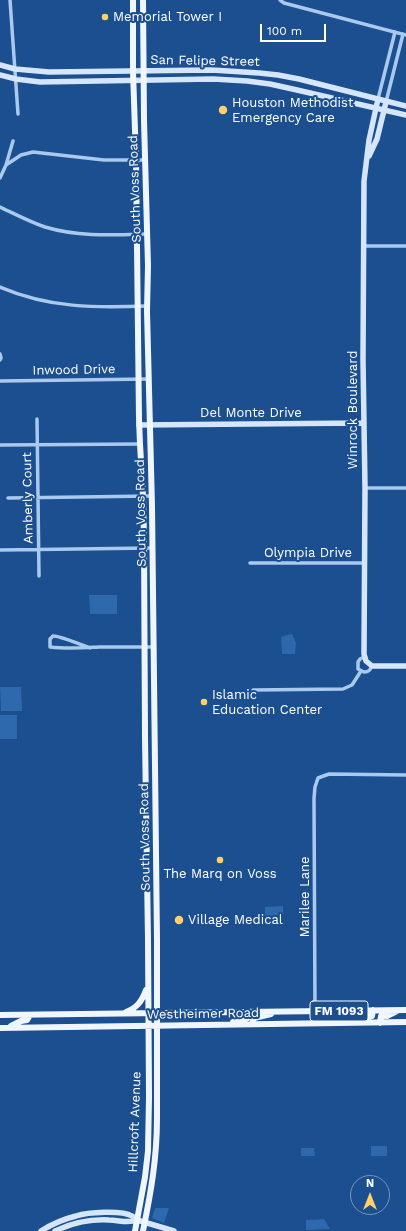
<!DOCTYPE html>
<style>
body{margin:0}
#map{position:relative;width:406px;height:1231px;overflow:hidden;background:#1b4f8f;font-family:"Work Sans",sans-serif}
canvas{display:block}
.north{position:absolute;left:350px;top:1175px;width:40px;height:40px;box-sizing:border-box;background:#1b4f8f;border:1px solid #7695bc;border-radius:50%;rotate:0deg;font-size:11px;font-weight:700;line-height:16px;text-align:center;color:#fff}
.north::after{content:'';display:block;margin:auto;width:14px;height:18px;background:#ffd166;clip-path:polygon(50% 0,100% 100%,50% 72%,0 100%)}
.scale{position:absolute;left:260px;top:24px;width:66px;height:18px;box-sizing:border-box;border:2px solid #fff;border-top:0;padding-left:5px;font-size:12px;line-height:14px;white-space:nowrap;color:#fff;-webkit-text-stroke:3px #1b4f8f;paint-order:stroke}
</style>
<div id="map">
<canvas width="406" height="1231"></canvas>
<div class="north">N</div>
<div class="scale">100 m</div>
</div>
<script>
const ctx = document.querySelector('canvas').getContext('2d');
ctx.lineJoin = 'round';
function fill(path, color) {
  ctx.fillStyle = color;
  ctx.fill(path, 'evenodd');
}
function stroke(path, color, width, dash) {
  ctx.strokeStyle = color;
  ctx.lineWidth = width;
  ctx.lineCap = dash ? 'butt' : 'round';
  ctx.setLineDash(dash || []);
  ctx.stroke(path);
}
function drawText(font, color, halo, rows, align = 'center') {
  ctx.font = font + ' "Work Sans",sans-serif';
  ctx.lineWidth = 4;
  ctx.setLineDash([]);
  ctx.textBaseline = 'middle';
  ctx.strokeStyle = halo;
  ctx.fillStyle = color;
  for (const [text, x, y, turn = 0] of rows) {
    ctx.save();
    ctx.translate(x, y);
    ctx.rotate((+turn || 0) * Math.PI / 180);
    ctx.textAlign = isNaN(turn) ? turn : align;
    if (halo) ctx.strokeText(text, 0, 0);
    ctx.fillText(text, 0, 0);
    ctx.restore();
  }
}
fill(new Path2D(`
 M89 595H117V614H90Z
 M292 634 296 643 295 654H282L281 637 287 635Z
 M0 687H21L22 711H1Z
 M0 715H17V739H0Z
 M283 906V915L265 916V907Z
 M371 1146H387V1156H371Z
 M301 1148H314L315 1155 314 1156H302L301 1155Z
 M155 1208H169L164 1223 152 1218Z
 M324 1219 330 1229 306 1230V1220Z`), '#2e69ad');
stroke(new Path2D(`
 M10 0 18 114
 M280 0 284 3 406 35
 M378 99 395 32
 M386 102 403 34
 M6 165 21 155 33 152 104 160H145
 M0 178 6 165 13 141
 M0 207C15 214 30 222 45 227 78 237 113 235 147 234
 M364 246H406
 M0 287C49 308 95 308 147 306
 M0 354 1 358 0 360
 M0 381 149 379
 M37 419 39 576
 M0 445 140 444
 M365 488H406
 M8 498 152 496
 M0 550 152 548
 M250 563H365
 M90 648C82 645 58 635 53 636L50 639V647C68 649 80 648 99 647H154
 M364 657 360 659 358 662V669L364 672C369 672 370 670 372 666
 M253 690 343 689 352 685 361 671
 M315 1011 314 798 315 787 318 778 329 774 406 775`), '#a9c9ee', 3.5);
stroke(new Path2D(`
 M0 65 15 69 49 72 212 70 259 73 278 75 299 79 406 106
 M0 75 16 79 40 82 213 79 247 81 270 84 297 90 406 115
 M378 99 369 140 364 181 363 360 365 488 364 654 366 661 372 666H406
 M369 156 377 139 386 102
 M139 425 363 423
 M137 1220 174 1231
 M41 1231C52 1224 64 1219 76 1216 88 1212 122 1210 132 1216 134 1217 136 1219 137 1220
 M55 1231C72 1223 90 1219 109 1220 119 1220 128 1224 137 1220`), '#d6e6fa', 5.5);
stroke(new Path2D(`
 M133 0V71L136 160 139 419 140 444 143 496 144 540 145 738 148 940 149 1097 148 1151 145 1177 135 1231
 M126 1012C137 1008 142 1001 146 990
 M0 1015 406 1010
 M233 1022 248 1018 251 1012
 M356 1022 367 1017 372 1016 373 1010
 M380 1023 381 1016H387L397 1011
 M252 1024 254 1018 271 1014
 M11 1026 21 1021 27 1020 30 1015
 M0 1028 406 1022
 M143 1231C151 1192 157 1158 157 1118V940L152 506 147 311 148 266 144 120 143 0`), '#f0f6ff', 6);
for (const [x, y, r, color] of [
 [105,17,4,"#ffd166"],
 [223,110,5,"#ffd166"],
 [204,702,4,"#ffd166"],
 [220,860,4,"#ffd166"],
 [179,920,5,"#ffd166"]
]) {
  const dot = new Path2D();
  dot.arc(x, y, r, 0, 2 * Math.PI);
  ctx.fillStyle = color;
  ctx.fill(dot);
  stroke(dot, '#1b4f8f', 1.5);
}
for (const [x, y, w] of [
 [339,1011,58]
]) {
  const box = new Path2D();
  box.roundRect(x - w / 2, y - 10, w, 20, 3);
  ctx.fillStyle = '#1b4f8f';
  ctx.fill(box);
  stroke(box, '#fff', 1);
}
drawText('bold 12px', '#fff', null, [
 ["FM 1093",339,1011]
]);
drawText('13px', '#fff', '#1b4f8f', [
 ["Memorial Tower I",113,17],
 ["Houston Methodist",232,103],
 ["Emergency Care",232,118],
 ["Islamic",212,695],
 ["Education Center",212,710],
 ["The Marq on Voss",220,874,"center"],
 ["Village Medical",188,920]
], 'left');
drawText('13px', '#fff', '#1b4f8f', [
 ["San Felipe Street",205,61,1],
 ["South Voss Road",135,189,-92],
 ["Inwood Drive",74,370,-1],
 ["Winrock Boulevard",353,410,-90],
 ["Del Monte Drive",251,413],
 ["Amberly Court",28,498,-91],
 ["South Voss Road",141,513,-91],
 ["Olympia Drive",308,553],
 ["South Voss Road",145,837,-91],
 ["Marilee Lane",305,897,-90],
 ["Westheimer Road",203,1014,-1],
 ["Hillcroft Avenue",135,1122,-88]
]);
</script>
